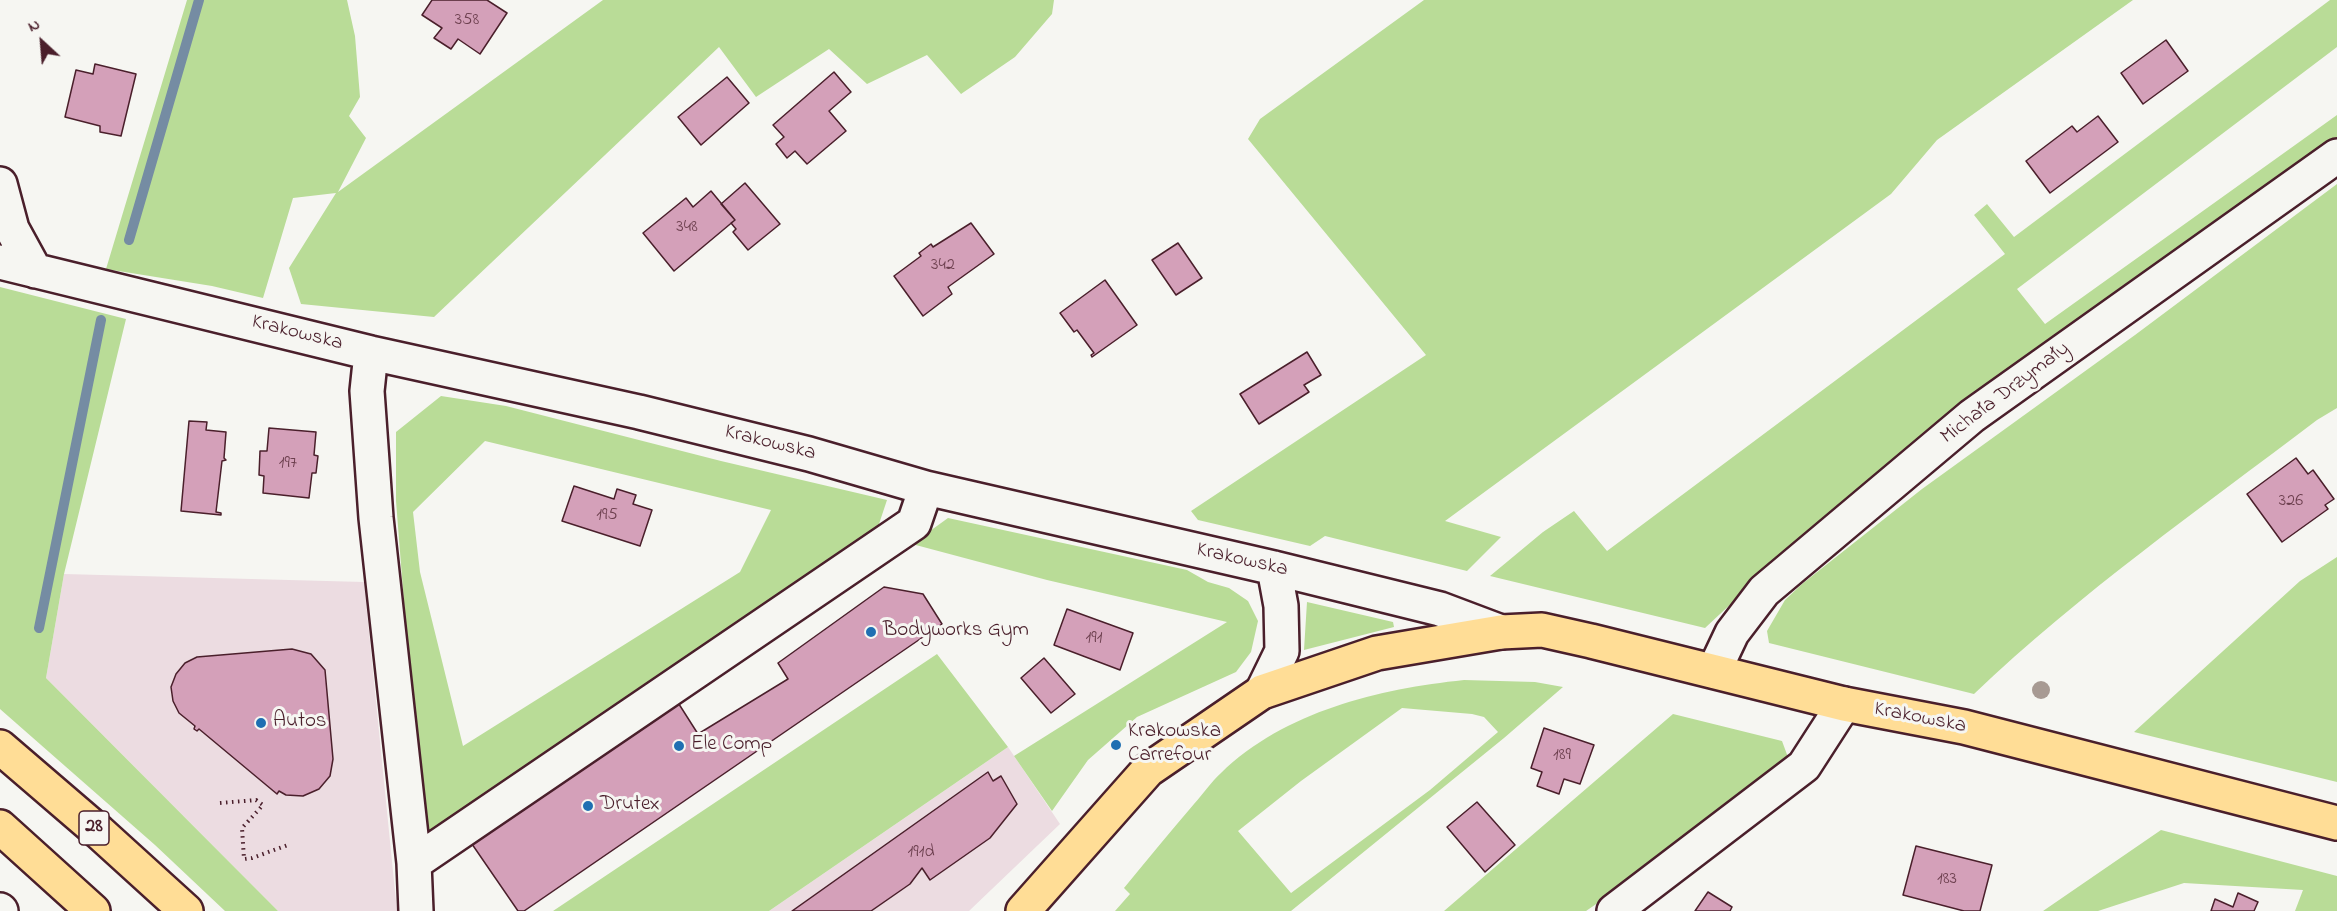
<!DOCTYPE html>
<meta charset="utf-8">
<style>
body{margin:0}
#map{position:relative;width:2337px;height:911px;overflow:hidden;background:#f6f6f2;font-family:"Indie Flower",sans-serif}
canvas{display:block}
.north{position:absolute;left:12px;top:12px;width:60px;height:60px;-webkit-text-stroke:4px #f6f6f2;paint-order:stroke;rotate:334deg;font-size:16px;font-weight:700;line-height:24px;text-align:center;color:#4a1f2b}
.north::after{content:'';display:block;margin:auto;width:21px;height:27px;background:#4a1f2b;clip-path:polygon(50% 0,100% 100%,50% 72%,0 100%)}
</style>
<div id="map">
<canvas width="2337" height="911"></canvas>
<div class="north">N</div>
</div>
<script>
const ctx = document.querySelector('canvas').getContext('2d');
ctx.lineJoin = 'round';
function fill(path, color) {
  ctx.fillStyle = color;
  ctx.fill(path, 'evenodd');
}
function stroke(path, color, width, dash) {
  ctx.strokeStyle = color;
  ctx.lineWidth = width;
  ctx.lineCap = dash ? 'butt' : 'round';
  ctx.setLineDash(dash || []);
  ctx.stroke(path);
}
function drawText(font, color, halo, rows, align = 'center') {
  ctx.font = font + ' "Indie Flower",sans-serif';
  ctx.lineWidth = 6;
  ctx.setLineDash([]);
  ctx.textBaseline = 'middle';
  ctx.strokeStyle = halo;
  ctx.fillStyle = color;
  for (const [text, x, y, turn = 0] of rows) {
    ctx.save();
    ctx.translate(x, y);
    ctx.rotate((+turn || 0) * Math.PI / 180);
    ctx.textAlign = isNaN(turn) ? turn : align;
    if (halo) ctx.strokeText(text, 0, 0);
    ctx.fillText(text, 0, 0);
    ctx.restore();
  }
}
fill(new Path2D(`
 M64 574 364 582 397 911H278L46 678Z
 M1008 747 1060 824 969 911H769Z`), '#ecdce1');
fill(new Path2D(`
 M187 0H347L355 36 360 97 349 116 366 138 338 192 603 0H1054L1052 14 1015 57 961 94 927 55 867 84 829 49 756 97 719 47 434 317 301 304 289 268 336 193 293 198 263 298 212 286 106 269Z
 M1424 0H2133L1937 140 1891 194 1445 521 1501 537 1467 571 1325 536 1310 546 1198 520 1191 511 1426 355 1248 139 1260 119Z
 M2330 0H2337V47L2017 289 2045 324 2337 115V148L1750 586 1705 628 1490 576 1543 532 1574 511 1607 551 2005 254 1974 215 1987 204 2014 237Z
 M2337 184V408L2317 420C2201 508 2080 593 1974 694L1769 643 1767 631 1785 600 1802 584 1922 489 2135 335Z
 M0 287 126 319 64 574 46 678 278 911H225L155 845 0 709Z
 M441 396 506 406 721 461 887 500 875 536 449 829 422 831 396 501V432ZM485 441 771 510 740 572 463 746 420 572 413 512Z
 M948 518 1187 570 1208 582 1229 588 1248 601 1258 621 1251 652 1236 672 1137 717 1088 760 1052 811 1014 756 1227 622 1047 580 912 544Z
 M2337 557V782L2134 732 2300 581Z
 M1307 602 1393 622 1394 627 1304 650Z
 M937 654 1008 747 769 911H553Z
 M1464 680 1535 682 1563 687 1504 738 1291 911H1115L1130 894 1124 888C1147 860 1170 832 1194 804 1203 794 1211 782 1221 773 1285 711 1379 689 1464 680ZM1402 708 1472 714 1484 717 1498 732 1430 790 1291 893 1238 831 1301 781Z
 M1673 714 1782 741 1789 760 1672 852 1586 911H1444Z
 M2161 830 2337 876V911H2295L2303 890 2184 883 2098 911H2043Z`), '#b9dc97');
stroke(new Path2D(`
 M129 240 199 0
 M39 628 101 320`), '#758ca3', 10);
const building = new Path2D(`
 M432 0H487L507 13 480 54 458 39 451 49 434 38 442 28 422 15Z
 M2166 40 2188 71 2143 104 2121 73Z
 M95 64 136 74 121 136 100 132V126L65 117 76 70 93 74Z
 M834 72 851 92 829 111 846 131 807 164 795 151 787 158 776 144 784 137 773 125Z
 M727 77 749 103 701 145 678 117Z
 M2098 116 2118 142 2050 193 2026 161 2072 126 2077 132Z
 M745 183 780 224 748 250 733 232 736 229 731 223 735 220 721 204Z
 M711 191 735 220 674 271 643 233 686 198 693 207Z
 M971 223 994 254 948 287 952 294 923 316 894 276 921 256 919 253 931 244 933 247Z
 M1178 243 1202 278 1176 295 1152 260Z
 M1105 280 1137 325 1092 357 1091 355 1094 353 1077 330 1074 332 1060 313Z
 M1307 352 1321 375 1304 385 1309 392 1259 424 1240 394Z
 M189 421 207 422 206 430 226 432 224 458 226 460 222 461 216 512 221 513V515L181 511Z
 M269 428 316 432 314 455 318 456 316 473H312L309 498 263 493 264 476 259 475 260 451H267Z
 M2296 458 2308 474 2313 470 2334 499 2325 505 2328 509 2282 542 2247 494Z
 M574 486 614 499 617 489 636 495 633 504 652 510 640 546 562 521Z
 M884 587 923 594 942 624 524 911H518L463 831 677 701 698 734 788 679 778 663Z
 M1067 609 1133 633 1120 670 1054 645Z
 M292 649 311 654 325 670 333 759 330 776 319 789 303 796 286 795 279 791 277 794 199 729 197 731 194 729 195 726 179 713 173 701 171 687 176 674 185 663 197 657Z
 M1044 658 1075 694 1051 713 1021 678Z
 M1544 728 1594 745 1580 784 1564 779 1559 794 1537 786 1542 772 1531 768Z
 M988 772 993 781 1001 776 1017 804 990 838 930 880 922 868 910 884 871 911H792Z
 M1477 802 1515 845 1485 872 1447 827Z
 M1916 846 1992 865 1980 911H1964L1903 895Z
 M1708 892 1732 907 1730 911H1695Z
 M2238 893 2258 902 2254 911H2211L2215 899 2233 907Z`);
fill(building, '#d4a0b9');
stroke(building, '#4a1f2b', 1.5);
const minor = new Path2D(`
 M0 184 12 229 35 271
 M0 262 371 353 639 412 809 454 926 488 1274 568 1440 609 1501 632
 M371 353 367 391 376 518 414 863 416 911
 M1714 671 1732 633 1764 591 1972 416 2337 156
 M1262 692 1282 651 1281 606 1274 568
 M414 863 914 523 926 488
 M0 910 1 911
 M1614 911 1804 766 1844 704`);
const major = new Path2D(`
 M0 747 99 832 186 911
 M0 827 93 911
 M1023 911 1148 770 1262 692 1377 653 1501 632 1542 630 1591 641 1844 704 1964 727 2337 823`);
stroke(minor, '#4a1f2b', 38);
stroke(major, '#4a1f2b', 38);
stroke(new Path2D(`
 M220 803 256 800 263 805 242 828 244 859 252 858 288 845`), '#4a1f2b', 4, [1.5, 4.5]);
stroke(minor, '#f6f6f2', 33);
stroke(major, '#ffdd96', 33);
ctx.fillStyle = '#a79a93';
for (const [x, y] of [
 [2041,690]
]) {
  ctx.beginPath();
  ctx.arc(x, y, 9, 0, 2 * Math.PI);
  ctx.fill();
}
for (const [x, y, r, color] of [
 [871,632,6,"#1f6fb2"],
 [261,723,6,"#1f6fb2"],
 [1116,745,6,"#1f6fb2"],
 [679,746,6,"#1f6fb2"],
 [588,806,6,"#1f6fb2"]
]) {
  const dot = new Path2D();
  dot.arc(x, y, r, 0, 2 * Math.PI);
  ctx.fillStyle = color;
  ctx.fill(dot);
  stroke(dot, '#f6f6f2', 2);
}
drawText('18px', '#6c3f4e', null, [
 ["358",467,21],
 ["348",687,228],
 ["342",943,266],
 ["197",288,464],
 ["326",2291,502],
 ["195",607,516],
 ["191",1094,639],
 ["189",1562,756],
 ["191d",921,853],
 ["183",1947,880]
]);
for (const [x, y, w] of [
 [94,828,30]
]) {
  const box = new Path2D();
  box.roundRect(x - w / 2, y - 17, w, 34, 4.5);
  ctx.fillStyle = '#f6f6f2';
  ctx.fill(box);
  stroke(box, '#4a1f2b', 1.5);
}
drawText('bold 20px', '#4a1f2b', null, [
 ["28",94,828]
]);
drawText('21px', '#4a1f2b', '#f6f6f2', [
 ["Krakowska",297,334,14],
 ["Michała Drzymały",2006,394,-37],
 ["Krakowska",770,444,14],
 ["Krakowska",1242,561,13],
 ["Krakowska",1920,719,11]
]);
drawText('21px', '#4a1f2b', '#f6f6f2', [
 ["Bodyworks Gym",883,632],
 ["Autos",273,723],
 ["Krakowska",1128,733],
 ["Carrefour",1128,757],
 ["Ele Comp",691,746],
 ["Drutex",600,806]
], 'left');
</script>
